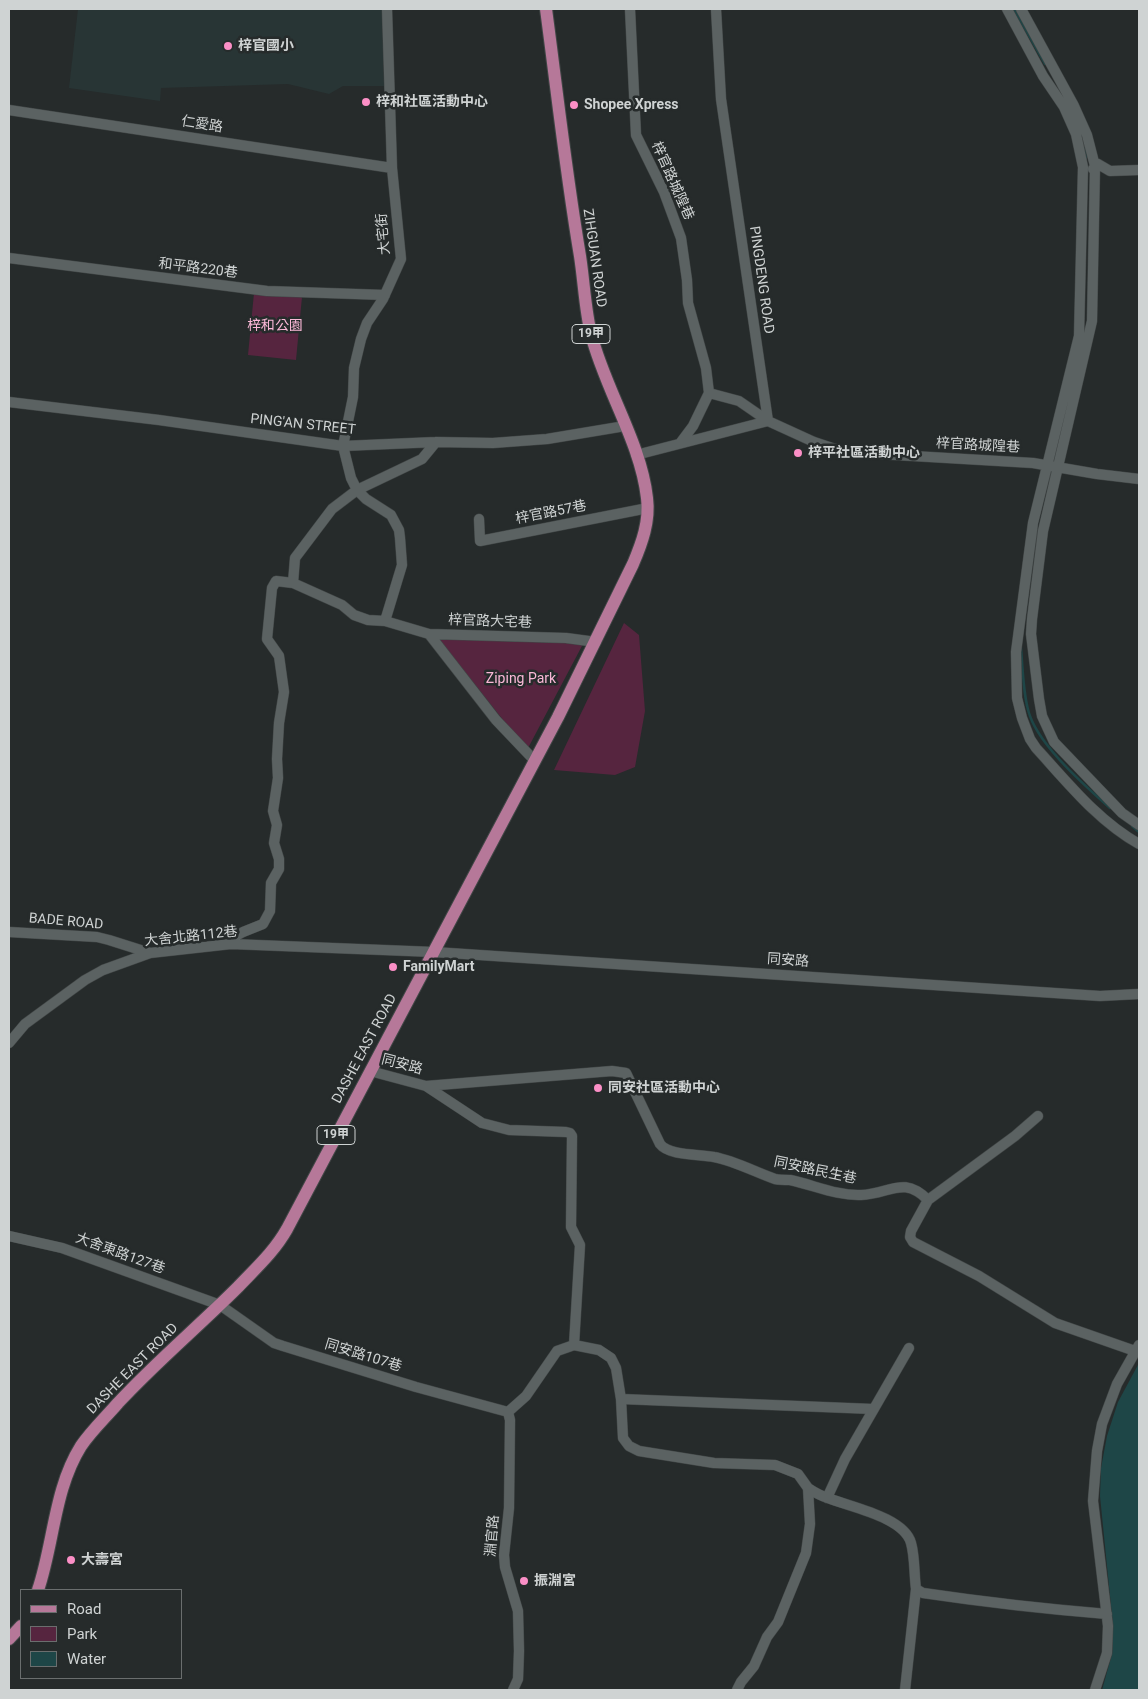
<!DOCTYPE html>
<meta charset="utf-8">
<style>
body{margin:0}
#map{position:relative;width:1148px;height:1699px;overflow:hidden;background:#262b2b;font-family:Roboto,sans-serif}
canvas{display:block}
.frame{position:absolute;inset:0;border:10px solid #cfd3d3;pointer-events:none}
.legend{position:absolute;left:20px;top:1589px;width:162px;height:90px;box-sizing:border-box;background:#262b2b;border:1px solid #6a6e6e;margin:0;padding:6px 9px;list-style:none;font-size:15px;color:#cfd3d3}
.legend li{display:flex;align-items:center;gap:10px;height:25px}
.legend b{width:25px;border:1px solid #6a6e6e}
</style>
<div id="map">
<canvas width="1148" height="1699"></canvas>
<div class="frame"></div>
<ul class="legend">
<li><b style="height:6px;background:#b67899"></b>Road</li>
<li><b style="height:14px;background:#56253f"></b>Park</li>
<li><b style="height:14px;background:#1e4647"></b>Water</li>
</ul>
</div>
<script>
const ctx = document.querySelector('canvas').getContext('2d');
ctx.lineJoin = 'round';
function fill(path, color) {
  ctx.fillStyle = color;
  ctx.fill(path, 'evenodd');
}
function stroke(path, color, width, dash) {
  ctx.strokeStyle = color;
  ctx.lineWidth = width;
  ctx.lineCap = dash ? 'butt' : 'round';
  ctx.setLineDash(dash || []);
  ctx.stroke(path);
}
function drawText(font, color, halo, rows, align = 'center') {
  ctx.font = font + ' Roboto,"Noto Sans TC",sans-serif';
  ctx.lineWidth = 5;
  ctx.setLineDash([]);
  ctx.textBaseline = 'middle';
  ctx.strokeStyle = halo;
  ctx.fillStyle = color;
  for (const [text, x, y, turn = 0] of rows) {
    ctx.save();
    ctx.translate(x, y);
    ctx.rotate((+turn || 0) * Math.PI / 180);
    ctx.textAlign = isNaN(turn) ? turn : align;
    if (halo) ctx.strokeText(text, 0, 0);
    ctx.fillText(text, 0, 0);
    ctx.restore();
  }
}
fill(new Path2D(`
 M78 9H382L384 86H343L329 94 288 84 161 88 160 101 69 88Z`), '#283535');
fill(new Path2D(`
 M254 293 302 297 296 360 248 355Z
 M624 623 639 635 645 711 635 767 615 775 554 770Z
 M437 637 571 642 583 644 527 750Z`), '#56253f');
fill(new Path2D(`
 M1139 1363V1690H1102L1112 1654 1113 1626 1100 1496 1101 1468 1107 1436 1118 1402Z`), '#1e4647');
stroke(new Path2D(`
 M1014 9 1045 64
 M1083 140 1086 159
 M1021 648C1023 669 1023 697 1030 716 1041 747 1085 786 1110 808
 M1132 826 1139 832`), '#1e4647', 2.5);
const minor = new Path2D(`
 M630 9 636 135 664 192 681 238 687 280 688 303 706 368 709 393 693 426 681 442
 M1007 9 1043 76 1064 107 1076 134 1083 167 1079 336 1033 523 1016 652 1017 698 1022 718 1030 739 1036 748C1068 783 1098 821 1139 844
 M1021 9 1074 106 1087 135 1095 166 1092 321 1043 531 1032 619 1031 634 1039 699 1042 716 1054 742 1122 813 1139 825
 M9 110 392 168
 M1093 169 1098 164 1110 171 1139 170
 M9 258 267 291 385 295
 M709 393 739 401 768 421 814 442 844 452 1033 463 1097 474 1139 479
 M9 402 159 420 343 446 436 442 493 443 547 439 625 426
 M636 455 768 421 721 99 716 9
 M479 519 480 541 648 508
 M293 583 295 558 332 509 357 490 422 459 436 442
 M385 621 402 565 400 538 399 530 391 515 366 499 357 490 351 478 343 446 353 397 354 368 361 339 367 323 383 299 401 259 392 168 387 9
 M429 634 496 720 535 761
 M9 932 97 937 109 940 150 953
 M231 944 236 936 243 932 263 924 270 911 271 883 279 869V859L274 843 277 825 273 811 278 778 277 759 279 723 284 692 279 656 267 639 272 588 276 581 293 583 342 605 354 615 368 620 385 621 429 634 566 638 596 642
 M9 1043 25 1024 85 980 103 970 150 953 231 944 434 952 1100 996 1139 994
 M370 1071 426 1086 612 1071 626 1073 660 1144C669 1156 700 1154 714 1157 735 1161 755 1172 775 1179 780 1180 785 1180 790 1180 814 1185 837 1196 861 1195 890 1194 903 1175 928 1200L911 1231 910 1237 913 1242 979 1276 1055 1323 1135 1351
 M426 1086 482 1123 509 1130 566 1132 570 1133 572 1136 571 1227 580 1245 574 1345
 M928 1200 1015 1136 1038 1116
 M9 1236 62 1248 220 1305 274 1343 283 1346 416 1387 508 1412
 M621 1399 873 1409
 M508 1412 526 1396 557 1351 574 1345 599 1350 611 1358 616 1368 621 1399 623 1438 629 1446 639 1451 714 1463 775 1465 798 1474 808 1488 810 1524 806 1553 778 1622 767 1637 754 1666 741 1682 737 1690
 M508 1412 510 1420 509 1508 504 1555 505 1567 518 1611 519 1651 518 1679 513 1690
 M808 1488C814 1492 821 1496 828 1498 850 1507 904 1517 911 1543 915 1557 914 1574 916 1589L923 1593C984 1602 1045 1609 1107 1614
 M827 1498 845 1459 909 1348
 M905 1690 916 1589
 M1095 1690 1107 1653 1108 1626 1093 1501 1097 1451 1102 1424 1117 1384 1139 1345`);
const major = new Path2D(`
 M38 1590C54 1543 54 1489 81 1446 92 1430 106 1417 118 1403 156 1362 199 1326 238 1287 256 1268 274 1252 287 1229L558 717 633 564C642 543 650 521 647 498 641 443 605 389 591 334 585 309 584 282 580 256 566 174 557 91 546 9
 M9 1639 21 1626`);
stroke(minor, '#414646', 11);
stroke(major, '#414646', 14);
stroke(minor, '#5b6262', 10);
stroke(major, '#b67899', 12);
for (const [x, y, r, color] of [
 [228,46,5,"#fb8fc6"],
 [366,102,5,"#fb8fc6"],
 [574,105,5,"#fb8fc6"],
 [798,453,5,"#fb8fc6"],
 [393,967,5,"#fb8fc6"],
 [598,1088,5,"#fb8fc6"],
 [71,1560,5,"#fb8fc6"],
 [524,1581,5,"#fb8fc6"]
]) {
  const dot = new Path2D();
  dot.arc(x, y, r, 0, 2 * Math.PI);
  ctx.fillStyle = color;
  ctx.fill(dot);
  stroke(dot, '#262b2b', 2);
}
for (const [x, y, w] of [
 [591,334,38],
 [336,1135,38]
]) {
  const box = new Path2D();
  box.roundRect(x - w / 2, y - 9.5, w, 19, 4);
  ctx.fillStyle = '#262b2b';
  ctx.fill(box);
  stroke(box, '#cfd3d3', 1);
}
drawText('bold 12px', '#cfd3d3', null, [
 ["19甲",591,334],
 ["19甲",336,1135]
]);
drawText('bold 14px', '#cfd3d3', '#262b2b', [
 ["梓官國小",238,46],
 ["梓和社區活動中心",376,102],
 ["Shopee Xpress",584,105],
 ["梓平社區活動中心",808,453],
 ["FamilyMart",403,967],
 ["同安社區活動中心",608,1088],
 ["大壽宮",81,1560],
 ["振淵宮",534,1581]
], 'left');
drawText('14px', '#cfd3d3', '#262b2b', [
 ["仁愛路",202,125,9],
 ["梓官路城隍巷",672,181,66],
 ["大宅街",384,234,-95],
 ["ZIHGUAN ROAD",594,258,82],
 ["和平路220巷",198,269,7],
 ["PINGDENG ROAD",761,280,82],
 ["PING'AN STREET",303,425,6],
 ["梓官路城隍巷",978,446,3],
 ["梓官路57巷",551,513,-11],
 ["梓官路大宅巷",490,622,2],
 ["BADE ROAD",66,922,5],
 ["大舍北路112巷",191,937,-6],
 ["同安路",788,961,4],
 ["DASHE EAST ROAD",365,1049,-62],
 ["同安路",402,1065,15],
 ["同安路民生巷",815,1171,12],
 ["大舍東路127巷",120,1254,20],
 ["同安路107巷",363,1356,17],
 ["DASHE EAST ROAD",133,1369,-45],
 ["淵官路",493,1536,-85]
]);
drawText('14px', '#fab8d7', '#262b2b', [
 ["梓和公園",275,326],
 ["Ziping Park",521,679]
]);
</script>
